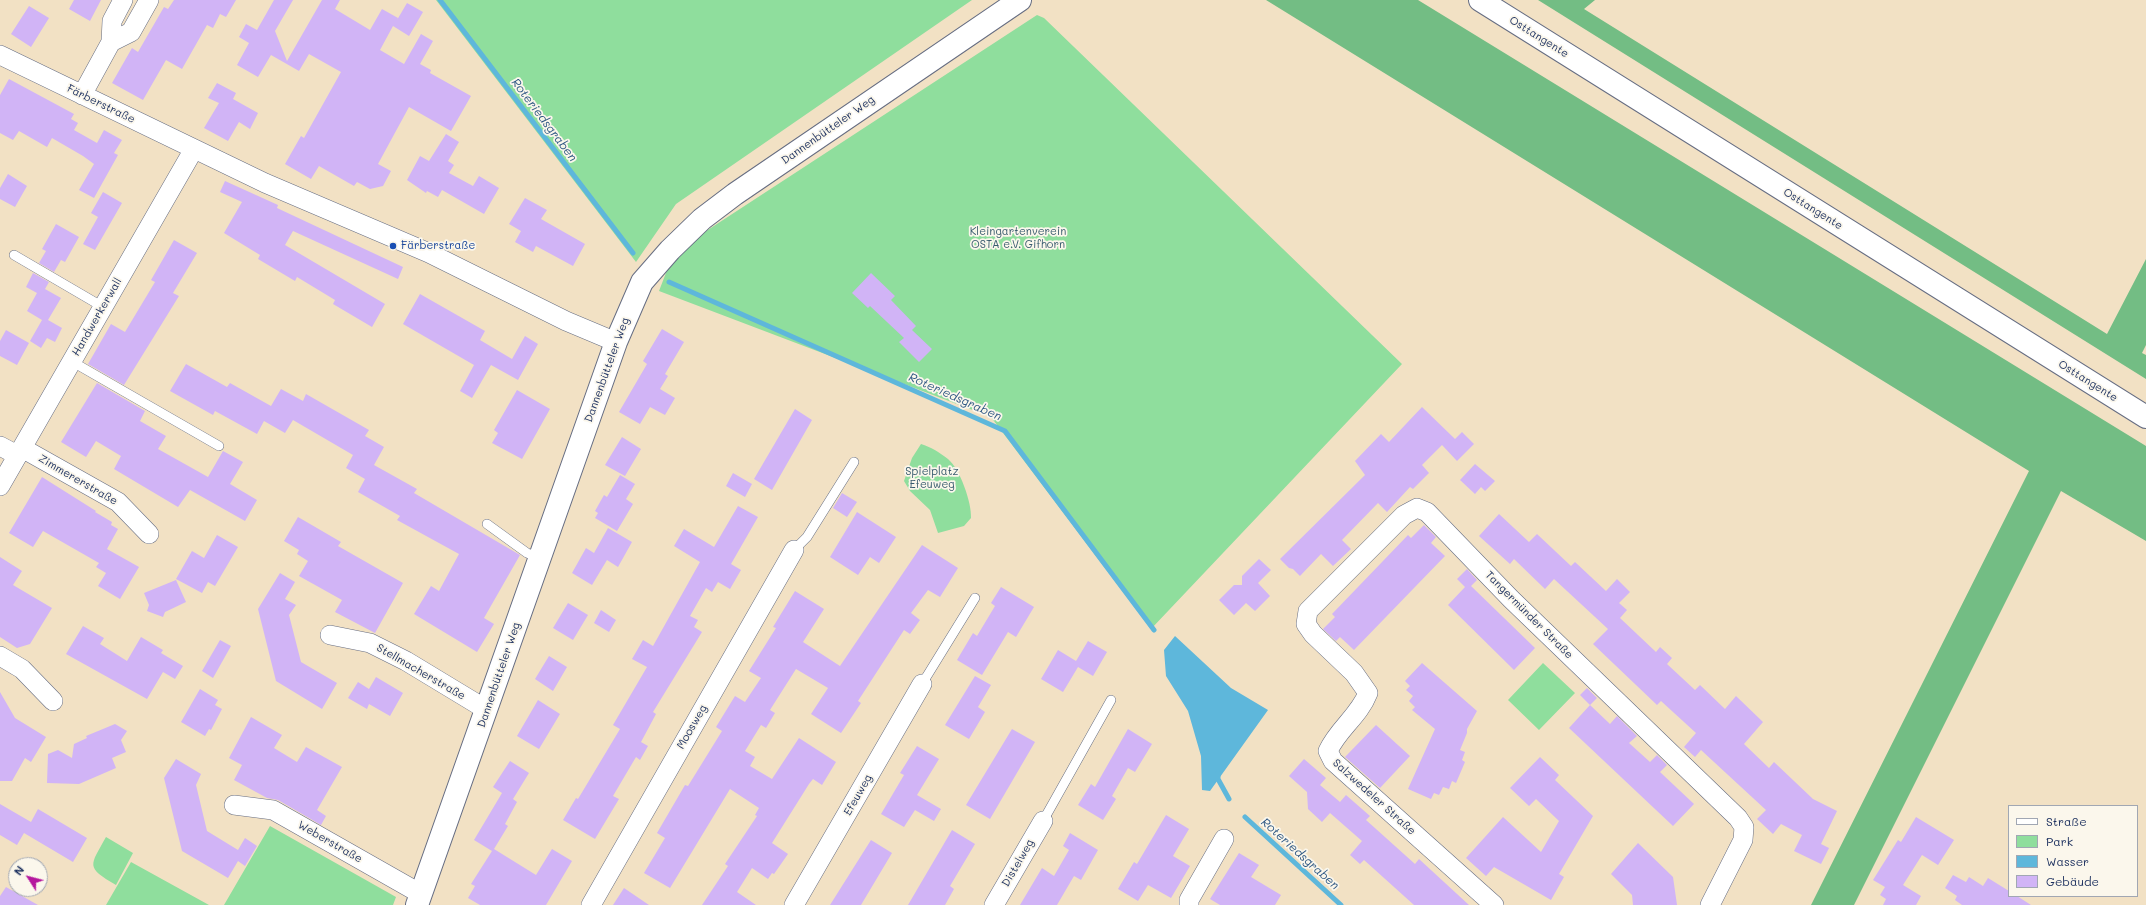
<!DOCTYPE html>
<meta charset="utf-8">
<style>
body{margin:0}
#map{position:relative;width:2146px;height:905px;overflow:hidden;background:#f2e1c4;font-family:Mali,sans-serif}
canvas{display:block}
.legend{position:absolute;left:2008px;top:805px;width:130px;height:92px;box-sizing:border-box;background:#fbf7ec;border:1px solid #a1a7b3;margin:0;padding:5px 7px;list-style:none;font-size:12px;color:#1b2f5e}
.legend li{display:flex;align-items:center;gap:8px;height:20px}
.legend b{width:20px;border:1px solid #a1a7b3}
.north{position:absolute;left:8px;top:857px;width:40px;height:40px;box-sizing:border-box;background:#fbf7ec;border:1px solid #a1a7b3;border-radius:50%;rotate:306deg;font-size:11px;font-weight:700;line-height:16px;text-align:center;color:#1b2f5e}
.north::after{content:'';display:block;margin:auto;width:14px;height:18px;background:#b5179e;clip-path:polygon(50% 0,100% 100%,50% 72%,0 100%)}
</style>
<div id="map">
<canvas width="2146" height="905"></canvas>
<ul class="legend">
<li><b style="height:5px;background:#fff"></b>Straße</li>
<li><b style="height:11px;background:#8fde9d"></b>Park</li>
<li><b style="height:11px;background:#5eb7db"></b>Wasser</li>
<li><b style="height:11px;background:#d1b4f6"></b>Gebäude</li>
</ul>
<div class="north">N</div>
</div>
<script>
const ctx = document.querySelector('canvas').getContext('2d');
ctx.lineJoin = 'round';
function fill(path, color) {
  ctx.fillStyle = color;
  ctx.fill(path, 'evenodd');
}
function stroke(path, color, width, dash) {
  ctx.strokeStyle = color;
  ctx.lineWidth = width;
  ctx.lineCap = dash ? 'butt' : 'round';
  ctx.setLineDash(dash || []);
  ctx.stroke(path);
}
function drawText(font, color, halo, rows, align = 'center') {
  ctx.font = font + ' Mali,sans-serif';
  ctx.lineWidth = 3.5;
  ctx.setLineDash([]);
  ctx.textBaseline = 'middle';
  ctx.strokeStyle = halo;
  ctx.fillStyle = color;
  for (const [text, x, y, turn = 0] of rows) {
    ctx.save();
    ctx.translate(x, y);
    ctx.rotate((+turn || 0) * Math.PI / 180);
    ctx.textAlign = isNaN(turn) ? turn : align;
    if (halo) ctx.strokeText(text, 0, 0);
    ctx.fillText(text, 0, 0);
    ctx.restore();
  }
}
fill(new Path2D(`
 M436 0H972L676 204 636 262Z
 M1037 15 1044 18 1402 364 1151 629 991 417 659 291 674 252Z
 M921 444C931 447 939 452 948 459 960 469 972 503 971 518L964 526 938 533 930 510 910 491 904 481 912 458Z
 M1543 663 1575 693 1539 730 1508 700Z
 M270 826 396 897 393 905H224Z
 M106 837 133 853 116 885C85 867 90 866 106 837Z
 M131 862 209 905H106Z`), '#8fde9d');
fill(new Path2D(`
 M1266 0H1418L2146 446V541L2061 491 1854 905H1811L2029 471Z
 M1538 0H1595L1584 9 2107 334 2146 259V345L2142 353 2146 355V379Z`), '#73bd84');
fill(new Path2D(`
 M1175 636 1231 688 1268 710 1210 791 1202 790 1201 756 1188 711 1166 676 1164 650Z`), '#5eb7db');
stroke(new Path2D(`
 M440 0 633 253
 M669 282 1005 431 1154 630
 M1218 773V779L1229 799
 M1245 817 1341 905`), '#5eb7db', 5);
fill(new Path2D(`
 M74 0H101L90 21 69 9Z
 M174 0H236L226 17 220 14 213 28 207 25 182 69 166 60 143 100 112 83 132 48 138 52 164 7 168 9Z
 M274 0H293L275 31 287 61 322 0H340L335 9 370 30 382 9 398 18 397 20 407 3 423 12 409 36 393 26 380 50 404 64 421 34 433 41 420 64 431 70 430 73 471 96 451 131 409 107 378 164 391 171 383 186 370 189 357 182 354 186 319 166 311 179 285 164 301 136 304 138 341 72 309 54 299 71 271 55 258 77 237 65 249 43 239 37 246 24 257 30Z
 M29 6 49 18 31 47 11 34Z
 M9 79 74 114 71 119 78 123 74 130 97 143 104 130 122 140 114 153 118 155 94 198 79 190 94 164 83 156 52 138 47 147 19 131 13 140 0 133V95Z
 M217 83 236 93 233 99 258 113 250 129 239 122 228 141 204 128 219 103 208 98Z
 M446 134 459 142 448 161 454 165 449 173 473 186 479 176 499 188 484 214 442 190 438 197 427 191 426 193 407 180 420 156 429 161Z
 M8 174 27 186 15 207 0 199V188Z
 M225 181 278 205 277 208 403 267 398 279 293 231 285 245 385 304 372 327 333 304 335 300 297 277 295 281 258 259 260 255 224 233 242 202 220 192Z
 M103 192 122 203 95 250 83 244 98 217 91 213Z
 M525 198 547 210 541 219 585 244 573 266 536 246 533 252 515 242 521 231 509 224Z
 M56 224 79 237 65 262 61 260 54 272 39 263 46 251 42 249Z
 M174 240 197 253 173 293 179 296 124 385 88 364 111 324 125 332 155 282 151 280Z
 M33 273 49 282 45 289 61 298 48 320 62 328 55 342 47 338 41 348 30 341 42 320 27 311 37 293 26 287Z
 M871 273 895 296 891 300 916 326 912 330 932 349 919 362 899 342 904 338 870 306 868 308 852 293Z
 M420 294 485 331 480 340 512 359 525 336 538 344 518 380 491 365 472 398 460 391 474 365 403 324Z
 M662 329 684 342 665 374 668 376 660 389 675 398 665 415 650 407 640 424 619 412 647 364 643 361Z
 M6 330 29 343 17 365 0 356V341Z
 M186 364 227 387 230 383 271 406 281 389 303 401 306 394 369 430 365 436 384 447 374 465 417 489 414 493 520 555 484 618 494 624 477 652 414 614 431 586 439 591 459 554 397 520 400 516 358 492 365 479 346 468 353 455 293 420 285 433 264 421 257 434 215 411 213 415 170 391Z
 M97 383 145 411 140 421 166 436 158 449 208 477 223 451 243 462 230 484 257 500 245 521 190 490 178 507 114 469 121 456 96 441 86 457 61 442Z
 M517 390 550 409 522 459 492 443 498 433 494 430Z
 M1422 407 1455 439 1462 432 1474 444 1457 461 1442 445 1422 465 1429 473 1413 489 1410 487 1387 512 1378 503 1342 540 1351 549 1333 566 1321 554 1300 576 1293 569 1289 568 1280 559 1365 475 1355 461 1381 434 1389 442Z
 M795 409 812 420 772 490 754 479Z
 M622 437 641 449 625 476 605 465Z
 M1475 464 1495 481 1485 491 1481 487 1475 494 1460 480Z
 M733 473 752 484 745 497 726 486Z
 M620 475 635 484 626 499 633 504 617 531 595 518 598 513 595 511 604 495 607 497Z
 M42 477 96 511 95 512 112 522 111 525 118 529 107 549 139 567 120 599 98 586 106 573 96 567 99 563 43 531 33 547 9 533Z
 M842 493 857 502 847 517 833 508Z
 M738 506 758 517 731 564 741 570 730 589 718 582 712 592 706 588 690 616 698 620 694 627 702 632 653 712 656 714 641 742 648 746 640 760 636 757 613 796 619 799 595 839 563 820 576 798 578 799 620 729 613 725 647 667 632 659 643 640 653 646 700 562 674 546 684 529 714 547Z
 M857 512 896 537 879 563 870 557 858 575 830 557Z
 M1499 514 1529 542 1537 534 1571 566 1575 562 1606 591 1617 579 1630 592 1619 603 1627 610 1620 618 1656 652 1660 647 1672 658 1667 664 1695 690 1700 685 1725 709 1736 696 1763 722 1744 744 1769 768 1774 762 1813 799 1837 811 1821 844 1829 848 1821 864 1794 851 1802 835 1781 824 1773 834 1757 819 1766 810 1701 750 1695 757 1684 747 1696 733 1661 701 1657 705 1593 644 1608 629 1554 579 1545 589 1514 559 1510 564 1479 536Z
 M298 517 341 542 338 546 403 583 375 633 335 612 342 600 299 576 308 561 297 554 299 550 284 541Z
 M1424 525 1436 537 1431 543 1445 556 1354 650 1340 637 1336 641 1323 629 1335 617 1332 614 1408 535 1411 538Z
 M608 528 632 542 618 567 607 560 592 585 572 573 586 548 594 553Z
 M217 535 238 547 215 586 208 582 202 593 176 579 192 551 204 558Z
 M922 545 958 568 940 597 928 590 911 613 920 620 910 634 904 630 858 701 861 703 841 733 811 714 828 688 796 669 770 710 775 713 766 728 761 725 745 751 755 757 750 766 772 779 799 738 836 762 822 785 813 779 809 784 772 843 788 854 774 874 772 873 768 879 752 868 737 892 756 905H702L728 866 725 864 757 816 755 815 759 808 730 789 670 888 644 873 665 838 657 833 685 785 688 786 722 731 716 727 735 696 745 702 761 678 749 671 776 628 773 627 795 591 824 609 803 642 840 666Z
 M0 557 22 571 13 585 52 608 30 644 17 648 0 637Z
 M1259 559 1271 570 1258 583 1270 596 1255 611 1246 603 1234 615 1219 600 1234 585H1242V576Z
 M1467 569 1477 580 1471 586 1535 648 1514 670 1448 605 1465 587 1457 579Z
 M280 573 295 582 285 599 296 605 289 615 301 662 337 683 322 709 276 681 258 609Z
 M176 580 186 602 165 612 163 617 147 611 149 605 144 593Z
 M1001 587 1034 607 1016 637 1008 632 982 675 957 660 973 633 977 636 995 606 991 603Z
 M568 603 588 615 573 640 553 628Z
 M601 610 616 620 609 632 594 623Z
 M83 626 104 638 100 644 127 661 141 637 163 650 161 653 183 666 175 679 163 672 147 699 66 654Z
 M220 640 231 646 213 678 202 671Z
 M1088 641 1107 652 1093 676 1078 667 1063 692 1041 679 1058 650 1076 661Z
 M549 656 567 667 553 691 535 679Z
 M1422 663 1477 711 1467 729V733L1460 750 1465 752 1462 760 1465 762 1456 783 1452 781 1449 789 1443 787 1439 795 1434 793 1431 799 1408 789 1435 729 1412 710 1415 707 1409 701 1413 696 1406 690 1410 686 1405 681Z
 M975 676 991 685 978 707 985 712 969 739 945 725Z
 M376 677 403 693 390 716 369 704 367 709 348 698 358 682 369 689Z
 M1587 688 1597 698 1590 705 1580 695Z
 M200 689 218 700 215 705 222 709 211 730 209 729 205 736 181 722Z
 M0 692 15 718 46 737 31 762 25 758 12 781H0Z
 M538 700 560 714 539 749 517 736Z
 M1590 705 1610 724 1617 716 1637 736 1629 743 1650 762 1657 755 1667 765 1660 772 1694 804 1673 826 1569 728Z
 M251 717 282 735 274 748 297 762 306 747 342 767 317 810 326 816 321 825 278 800 267 798 234 780 242 765 229 758Z
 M115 724 127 731 121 740 126 752 112 758 116 768 79 784 47 783 48 754 58 750 72 758 74 744 87 738 86 736Z
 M1376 725 1410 756 1380 788 1345 757Z
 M1012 729 1035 742 990 819 966 805Z
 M1128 729 1152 744 1135 772 1128 768 1112 796 1116 799 1103 820 1078 805 1091 784 1095 787Z
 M917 746 939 759 917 795 941 809 934 821 915 810 904 827 881 814 904 775 900 773Z
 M1540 757 1559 775 1555 780 1593 816 1559 874 1564 877 1551 900 1494 867 1486 876 1466 858 1503 817 1541 852 1559 821 1536 799 1529 806 1510 788Z
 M176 759 201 774 196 785 207 831 238 850 245 838 257 846 245 866 238 861 228 878 182 851 164 778Z
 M1304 759 1326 778 1320 785 1340 802 1346 795 1370 816 1366 820 1415 864 1419 859 1469 905H1414L1364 860 1360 864 1350 855 1362 841 1330 813 1322 822 1308 809 1307 792 1289 776Z
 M510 761 529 773 513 799 517 802 505 824 508 826 494 849 536 875 552 849 572 861 546 905H480L468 898 475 886 471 884 492 851 474 840 502 793 493 787Z
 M0 804 31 822 38 809 87 838 73 862 24 833 17 845 0 835Z
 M1166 815 1189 829 1173 856 1190 866 1171 898 1148 885 1138 901 1118 889 1134 862 1137 864Z
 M1916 817 1954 840 1938 865 1922 855 1903 885 1921 896 1916 905H1883L1886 899 1880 895 1885 887 1873 880 1898 840 1901 842Z
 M952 830 975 844 950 886 954 889 945 905H908Z
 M1070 833 1098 850 1081 880 1074 876 1057 905H1020L1042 868 1054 876 1069 850 1063 846Z
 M871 840 892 853 861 905H830Z
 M1638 843 1673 877 1677 905H1633L1632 895 1611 874Z
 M1239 853 1259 865 1251 877 1281 895 1275 905H1220L1210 899Z
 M1953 875 1966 882 1969 877 1983 886 1988 878 2009 891V896H2017L2031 905H1962L1955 900 1957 896 1945 888Z
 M6 887 38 905H0V896Z
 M624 888 649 905H613Z`), '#d1b4f6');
const lane = new Path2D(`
 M14 255 103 307
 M71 361 219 446
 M487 524 527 553 540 558
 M794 550 807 537 854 462
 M922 684 975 598
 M1043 821 1111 700`);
const street = new Path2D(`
 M111 42 112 21 123 0
 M0 55 265 183 429 253 566 321 616 342
 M82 95 111 42 131 32 149 0
 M0 446 17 455
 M22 448 118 502 149 534
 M0 486 194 149
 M330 635 370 643 406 661 487 710
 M0 656 22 669 53 701
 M234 805 273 810 421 894
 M591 905 794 550
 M794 905 922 684
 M994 905 1043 821
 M1189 905V900L1224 839
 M1494 905 1333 761 1328 751C1338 729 1359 716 1368 693L1354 673 1313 634 1306 624 1308 611 1404 515 1417 508 1427 512 1511 599 1738 818 1744 827 1743 840 1710 905`);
const secondary = new Path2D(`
 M1480 0 2146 417
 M417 905 616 342 642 282 670 250 702 219 735 194 1020 0`);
stroke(lane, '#666d82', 10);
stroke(street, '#666d82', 20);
stroke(secondary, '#666d82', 24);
stroke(lane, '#fff', 9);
stroke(street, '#fff', 19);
stroke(secondary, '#fff', 22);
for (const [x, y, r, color] of [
 [393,246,4,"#1a4fb4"]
]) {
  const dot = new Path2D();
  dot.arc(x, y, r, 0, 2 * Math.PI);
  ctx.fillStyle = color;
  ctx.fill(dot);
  stroke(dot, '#fbf7ec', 1.5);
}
drawText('11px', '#1b2f5e', '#fbf7ec', [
 ["Osttangente",1539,37,32],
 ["Färberstraße",101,104,26],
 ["Dannenbütteler Weg",828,130,-35],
 ["Osttangente",1813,209,32],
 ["Handwerkerwall",97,317,-60],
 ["Dannenbütteler Weg",607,370,-70],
 ["Osttangente",2088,381,32],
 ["Zimmererstraße",78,480,30],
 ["Tangermünder Straße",1529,615,45],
 ["Stellmacherstraße",421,672,30],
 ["Dannenbütteler Weg",499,675,-71],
 ["Moosweg",692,727,-60],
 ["Efeuweg",858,795,-60],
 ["Salzwedeler Straße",1374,797,42],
 ["Weberstraße",330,842,30],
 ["Distelweg",1018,863,-60]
]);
drawText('11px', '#385b6e', '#fbf7ec', [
 ["Kleingartenverein",1018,232],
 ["OSTA e.V. Gifhorn",1018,245],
 ["Spielplatz",932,472],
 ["Efeuweg",932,485]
]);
drawText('11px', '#164399', '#fbf7ec', [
 ["Färberstraße",401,246]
], 'left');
drawText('italic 12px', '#2f5884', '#fbf7ec', [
 ["Roteriedsgraben",544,120,53],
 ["Roteriedsgraben",955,397,24],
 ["Roteriedsgraben",1300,854,42]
]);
</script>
